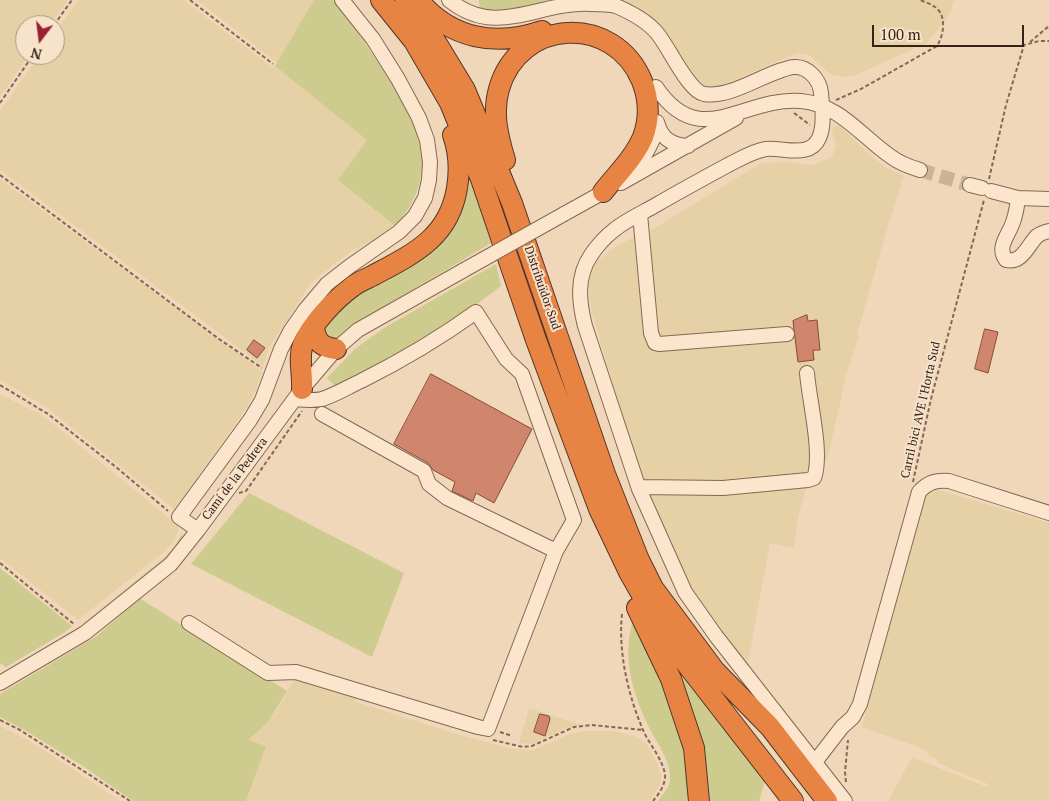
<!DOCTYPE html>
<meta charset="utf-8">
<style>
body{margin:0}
#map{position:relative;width:1049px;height:801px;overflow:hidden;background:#f0d7ba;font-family:"PT Serif",serif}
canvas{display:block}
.north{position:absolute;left:15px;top:15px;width:50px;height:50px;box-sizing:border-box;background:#f7e2ca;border:1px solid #a99584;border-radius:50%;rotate:195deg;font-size:14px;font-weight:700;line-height:20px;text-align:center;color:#35221a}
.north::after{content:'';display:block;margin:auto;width:18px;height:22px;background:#992035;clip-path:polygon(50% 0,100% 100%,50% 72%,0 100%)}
.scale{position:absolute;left:872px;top:25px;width:152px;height:22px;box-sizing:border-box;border:2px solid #35221a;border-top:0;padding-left:6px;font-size:15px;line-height:18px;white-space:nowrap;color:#35221a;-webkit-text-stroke:4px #f7e2ca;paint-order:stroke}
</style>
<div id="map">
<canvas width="1049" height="801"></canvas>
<div class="north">N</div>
<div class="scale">100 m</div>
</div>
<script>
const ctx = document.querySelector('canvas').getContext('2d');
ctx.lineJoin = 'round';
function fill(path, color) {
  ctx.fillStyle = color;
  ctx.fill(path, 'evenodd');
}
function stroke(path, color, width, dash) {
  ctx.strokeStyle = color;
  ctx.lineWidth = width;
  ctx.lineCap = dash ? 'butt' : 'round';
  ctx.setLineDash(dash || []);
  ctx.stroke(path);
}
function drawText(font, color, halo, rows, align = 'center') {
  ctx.font = font + ' "PT Serif",serif';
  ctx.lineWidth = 4;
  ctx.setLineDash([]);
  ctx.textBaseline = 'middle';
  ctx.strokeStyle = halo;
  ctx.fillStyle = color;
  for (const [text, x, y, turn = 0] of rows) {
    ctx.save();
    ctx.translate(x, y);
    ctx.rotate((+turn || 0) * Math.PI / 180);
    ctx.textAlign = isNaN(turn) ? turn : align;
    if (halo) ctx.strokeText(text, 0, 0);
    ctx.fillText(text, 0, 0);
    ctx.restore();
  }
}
fill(new Path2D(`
 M0 0H68L50 25H25V55H29L0 97Z
 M78 0H184L273 68 275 66 367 140 339 180 394 225 376 240 355 249 335 263 311 283 268 349 263 366 0 170V111L39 55H55V33Z
 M197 0H314L277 63Z
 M619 0H954L950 14 927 43 853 76 843 77 830 74 809 55 797 53 721 86 710 88 700 85 689 71 678 51 660 25Z
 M839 125 872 157 885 167 904 176 886 233 857 335 859 336 847 372 828 457 816 468 807 485 798 518 794 548 770 543 747 668 694 594 651 500 631 446 592 313 589 293 590 277 596 262 610 250 630 239 648 232 761 163 785 162 813 165 832 157 836 146 832 131 833 127Z
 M0 179 262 371 257 387 249 404 175 510 46 407 0 380Z
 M0 394 42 415 179 526 175 540 164 552 78 620 0 558Z
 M929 487 1049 523V801H888L912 757 987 787 988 784 937 763 938 760 930 756 923 749 862 727 886 630 924 496Z
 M295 678 357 696 356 702 463 736 514 749 533 750 567 735 582 731H615L637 737 646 743 655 759 661 774V780L659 786 649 801H246L266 746 247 740 268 722 282 702Z
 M529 708 581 725 565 729 532 744 519 743Z
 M0 726 30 741 121 801H0Z`), '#e6d1a7');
fill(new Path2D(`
 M314 0H333C354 26 372 53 390 81 400 97 415 120 420 138 427 170 419 203 394 225L338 180 367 140 275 66Z
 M479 0H565L503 14H480Z
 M466 165 493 242 373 313 331 342 323 336 326 321 353 295 430 247Z
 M496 264 501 286 443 330 336 387 327 378 355 349 384 328Z
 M249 493 404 573 372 657 191 564Z
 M182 534 184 539 181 545 163 562 86 624 84 623 163 559 173 549Z
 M0 568 72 626 65 632 6 667 0 663Z
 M139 598 287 691 268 722 248 740 266 746 246 801H133L83 766 26 731 0 717V694L97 636Z
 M632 624 657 660 676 709 694 801H658C662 795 669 788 670 781 672 764 659 746 651 731 634 698 622 660 632 624Z
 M668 645 766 777 759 801H706Z`), '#cecb8e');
const building = new Path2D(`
 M807 315 808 321 817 320 820 350H813L814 360 798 362 793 321Z
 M985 329 998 332 988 373 975 369Z
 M254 340 265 348 257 358 247 350Z
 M431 374 532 429 494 503 476 493 473 501 452 491 455 482 433 470 428 463 394 444Z
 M540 714 549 716 550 719 545 736 534 732Z`);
fill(building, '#d0866d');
stroke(building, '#874b38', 1);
stroke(new Path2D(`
 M920 170 970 185`), '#cbb39a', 14, [14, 7]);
const minor = new Path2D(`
 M449 0C497 39 538 1 591 4 599 4 608 4 616 6 630 12 647 21 657 33 669 47 688 91 704 94 729 98 759 77 782 70 786 69 790 67 794 67 808 66 820 80 821 93 822 106 825 125 819 138 810 159 783 147 766 149 753 151 740 159 728 165 704 178 680 191 656 205 642 213 626 220 614 230 605 237 597 246 591 255 576 277 579 302 585 326L639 489 685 592 716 636 845 801
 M656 87C700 153 743 96 801 101 840 105 860 135 890 156 899 163 910 167 920 170
 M657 122C661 138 671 145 688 146
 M629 175C643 161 652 145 658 125
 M621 183 736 118
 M970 185 982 188
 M991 191 1018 198 1049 199
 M1018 198C1017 207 1016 214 1013 222 1009 235 996 247 1006 260 1022 264 1028 245 1037 236 1041 233 1045 232 1049 231
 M564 214 609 189
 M640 214 651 333 655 343 659 344 787 334
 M322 414 424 471 429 484 447 498 556 551
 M639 487 723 488 808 480 814 478C823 454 809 400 807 373
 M198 530 179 517 250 420 262 400 281 349 291 330 305 310 327 284 350 266 399 232 415 216 425 198 429 180 430 162 427 140 419 118 398 79 373 39 342 0
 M189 623 268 673 296 672 478 727 488 729 556 551 574 520 522 374 506 359 476 312C440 338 401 361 361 381 348 387 335 395 322 399 313 401 304 400 295 399
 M0 683 85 633 171 564 198 530 302 389 336 349 358 330 464 270
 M815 762 842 727 853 717 860 704 919 492C928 482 936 480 949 481L1049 513`);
const highway = new Path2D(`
 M381 0 414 41 450 103 481 179 536 340 599 509 629 572 646 602 682 658 793 801
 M405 0 428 29 465 90 512 203 605 474 639 560 655 592
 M419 1C451 39 496 47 542 31
 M505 160C498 137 492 113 499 89 519 18 614 13 642 81 649 99 650 118 643 137 634 158 617 174 603 192
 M314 327C316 342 321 347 336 349
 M302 389C303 374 298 358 303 344 312 324 334 300 352 287 358 282 366 279 372 276 413 254 449 238 457 188 460 170 459 152 453 135
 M653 588 715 671 770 727 827 801
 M637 608 671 679 694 748 699 801`);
stroke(minor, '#876753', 16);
stroke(highway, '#543629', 22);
stroke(new Path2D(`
 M190 0 273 64
 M54 25 72 0
 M1030 42 1049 26
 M836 100 861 89 937 46C944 35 947 15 935 7 931 4 925 2 920 0
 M0 103 33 55
 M794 113 810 125
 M0 175 219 339 262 368
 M989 179 1006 105 1024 45 1039 41H1049
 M0 385 48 414 116 467 168 511
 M913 482 931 399 984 200
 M239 493 246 491 302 411
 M0 563 75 625
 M622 614C618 652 628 695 643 730 649 744 662 758 665 774 666 784 659 794 653 801
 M0 720 20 730 130 801
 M500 732 512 736
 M493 740 523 747 532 746 574 727 592 725 643 730
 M846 782 845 772 848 740`), '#876753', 2, [4, 2.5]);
stroke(minor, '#fbe6cd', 14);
stroke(highway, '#e78443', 20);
const minorBridge = new Path2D(`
 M464 270 564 214`);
stroke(minorBridge, '#876753', 16, []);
stroke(minorBridge, '#fbe6cd', 14);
drawText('12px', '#35221a', '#f7e2ca', [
 ["Distribuïdor Sud",542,288,71],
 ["Carril bici AVE l'Horta Sud",921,410,-77],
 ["Camí de la Pedrera",235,479,-53]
]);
</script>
